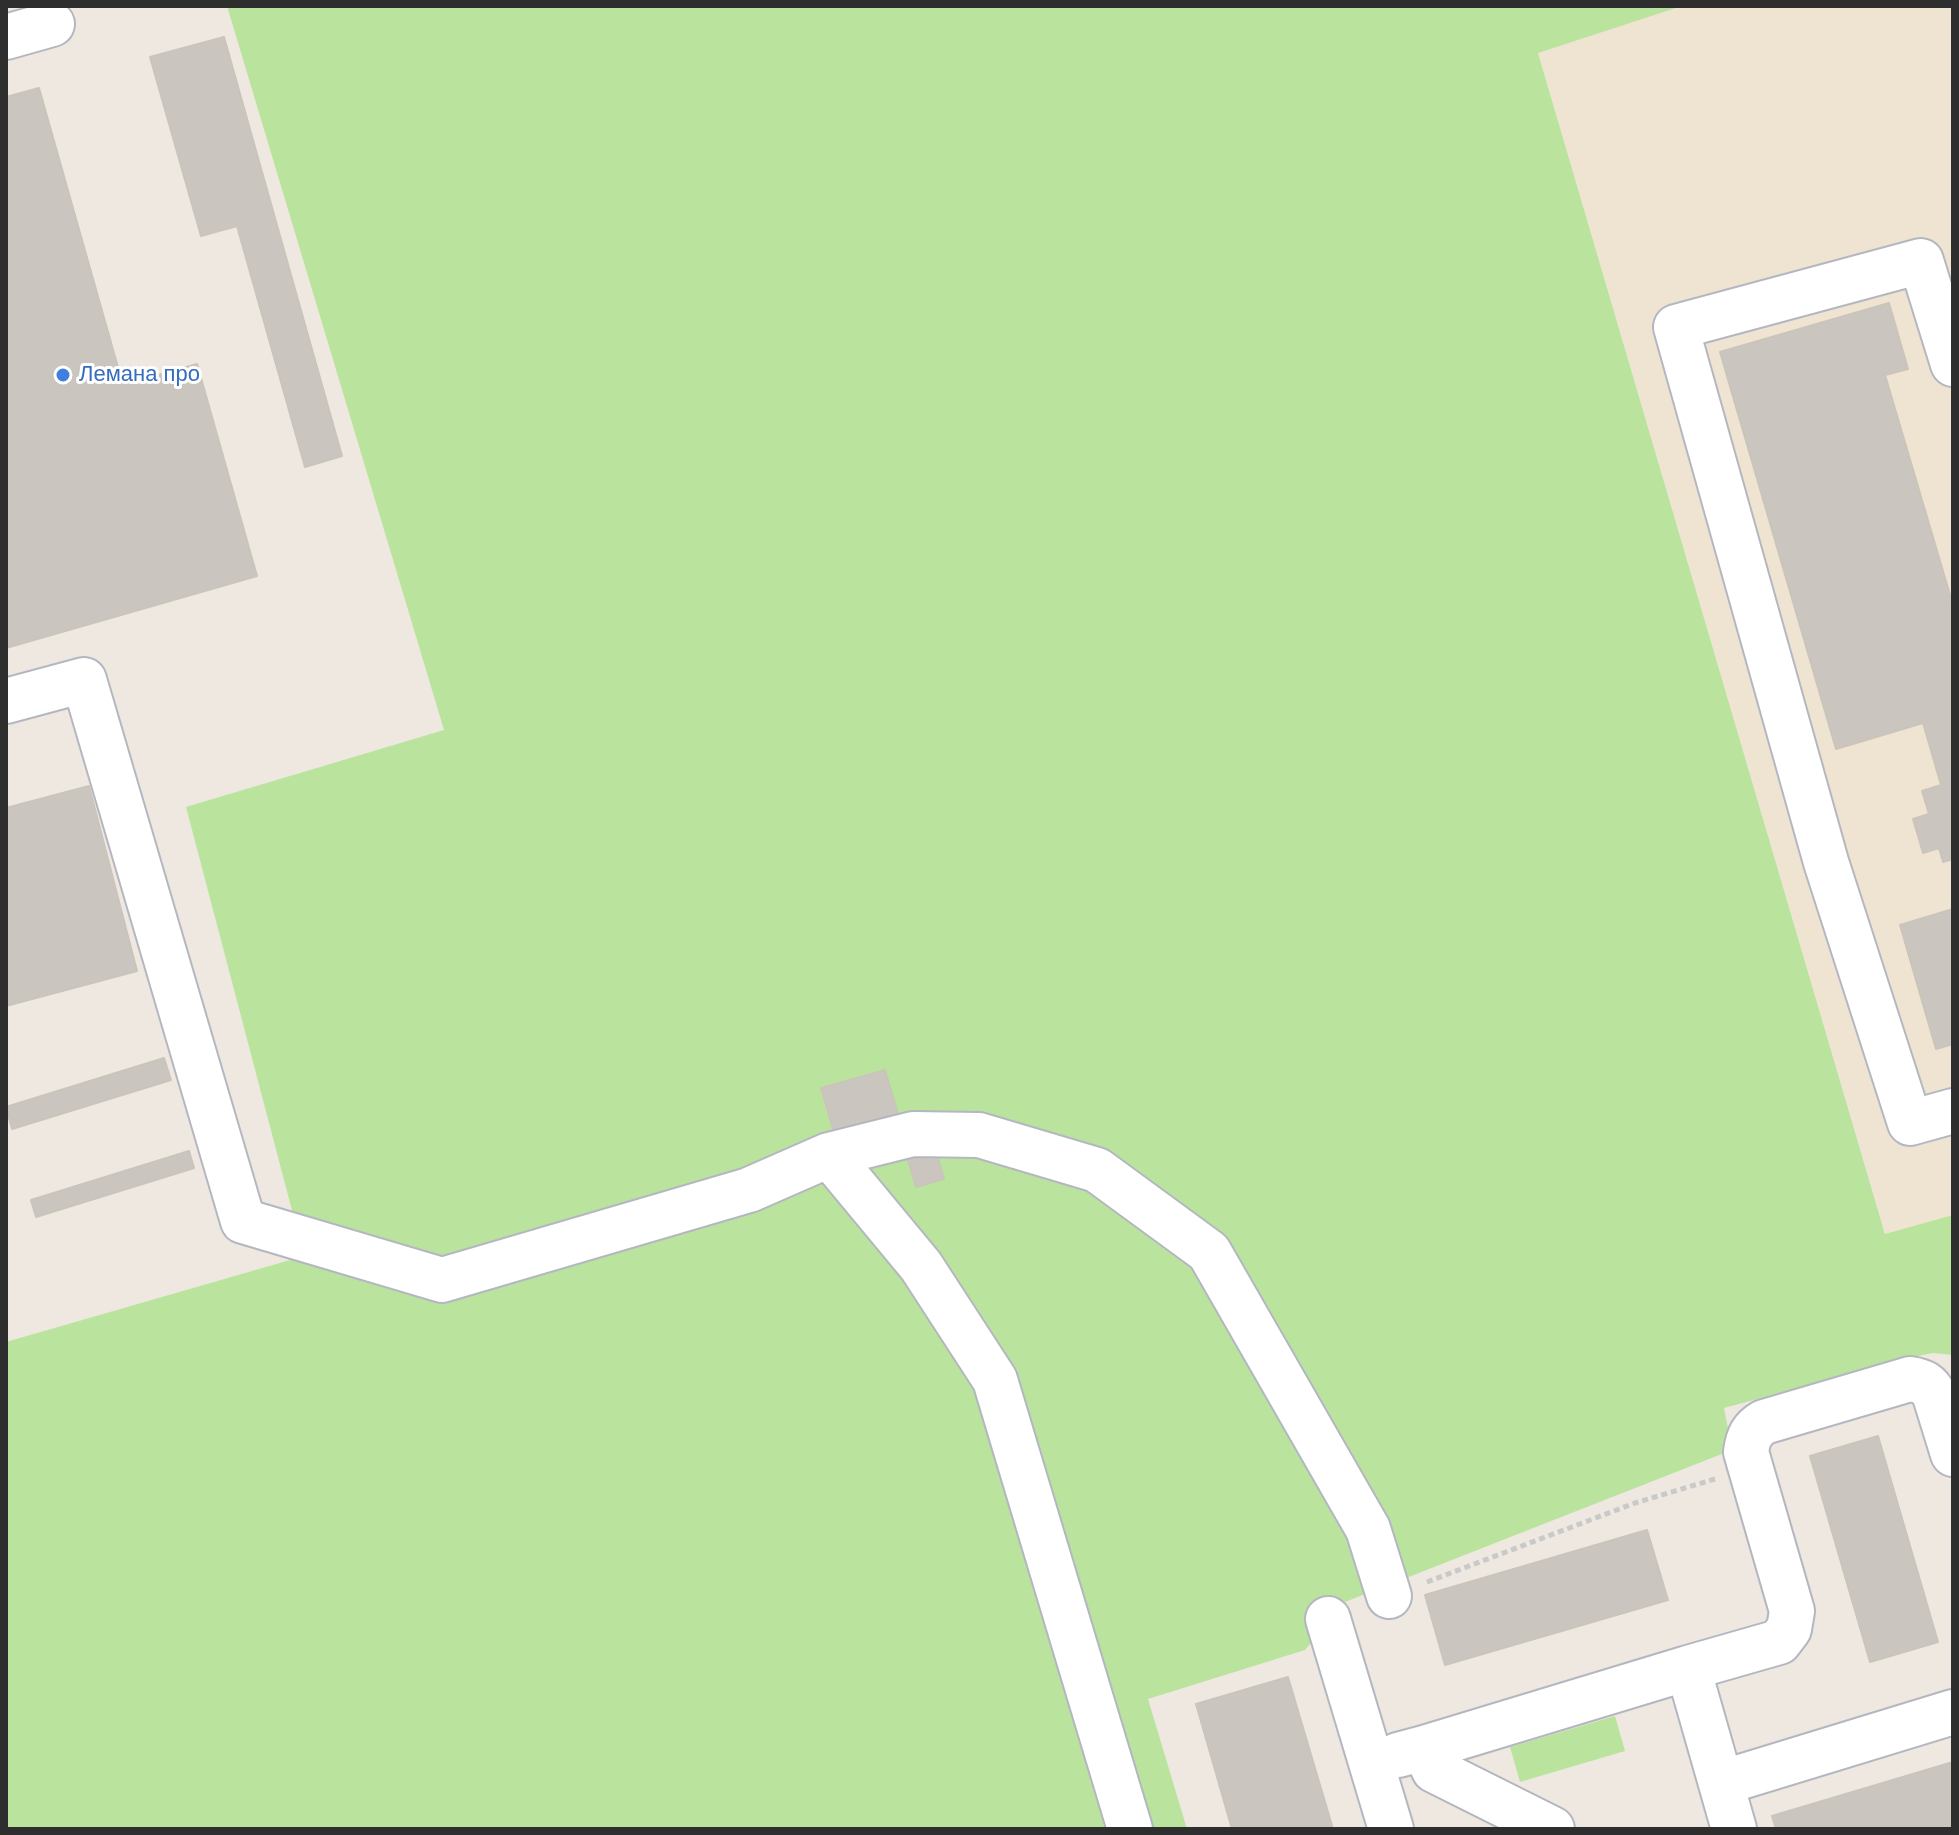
<!DOCTYPE html>
<meta charset="utf-8">
<style>
body{margin:0}
#map{position:relative;width:1959px;height:1835px;overflow:hidden;background:#eee8e1;font-family:Arial,sans-serif}
canvas{display:block}
.frame{position:absolute;inset:0;border:8px solid #2e2e2e;pointer-events:none}
</style>
<div id="map">
<canvas width="1959" height="1835"></canvas>
<div class="frame"></div>
</div>
<script>
const ctx = document.querySelector('canvas').getContext('2d');
ctx.lineJoin = 'round';
function fill(path, color) {
  ctx.fillStyle = color;
  ctx.fill(path, 'evenodd');
}
function stroke(path, color, width, dash) {
  ctx.strokeStyle = color;
  ctx.lineWidth = width;
  ctx.lineCap = dash ? 'butt' : 'round';
  ctx.setLineDash(dash || []);
  ctx.stroke(path);
}
function drawText(font, color, halo, rows, align = 'center') {
  ctx.font = font + ' Arial,sans-serif';
  ctx.lineWidth = 6;
  ctx.setLineDash([]);
  ctx.textBaseline = 'middle';
  ctx.strokeStyle = halo;
  ctx.fillStyle = color;
  for (const [text, x, y, turn = 0] of rows) {
    ctx.save();
    ctx.translate(x, y);
    ctx.rotate((+turn || 0) * Math.PI / 180);
    ctx.textAlign = isNaN(turn) ? turn : align;
    if (halo) ctx.strokeText(text, 0, 0);
    ctx.fillText(text, 0, 0);
    ctx.restore();
  }
}
fill(new Path2D(`
 M1682 6H1953V1215L1886 1235 1538 52Z`), '#efe4d1');
fill(new Path2D(`
 M227 6H1682L1538 53 1885 1234 1953 1215V1355L1933 1353 1908 1358 1724 1408 1732 1450 1345 1602 1305 1650 1148 1699 1187 1829H6V1342L304 1256 186 807 444 730Z
 M1615 1716 1625 1751 1520 1782 1510 1747Z`), '#bae49e');
const building = new Path2D(`
 M224 37 342 456 305 467 237 226 201 236 150 57Z
 M39 88 123 385 197 364 257 576 6 648V97Z
 M1889 303 1908 369 1885 375 1953 605V859L1943 862 1939 848 1923 853 1913 819 1929 814 1922 791 1941 785 1923 723 1836 749 1720 352Z
 M89 786 137 971 6 1006V808Z
 M1953 909V1044L1936 1049 1900 925Z
 M164 1058 171 1080 12 1129 6 1107Z
 M885 1070 902 1128 838 1146 821 1088Z
 M934 1145 944 1179 916 1187 906 1153Z
 M189 1151 194 1168 36 1217 31 1200Z
 M1878 1436 1938 1642 1870 1662 1810 1456Z
 M1647 1530 1668 1600 1445 1665 1425 1595Z
 M1288 1677 1333 1829H1232L1196 1704Z
 M1953 1762V1829H1776L1772 1816Z`);
fill(building, '#cac6bf');
stroke(building, '#cac4ba', 2);
const minor = new Path2D(`
 M6 37 52 24
 M1953 364 1921 261 1676 327 1826 862 1910 1123 1953 1111
 M6 701 84 680 243 1221 442 1280 749 1190 829 1155 913 1134 979 1135 1097 1170 1209 1252 1368 1529 1389 1596
 M829 1155 921 1266 995 1380 1130 1829
 M1328 1619 1391 1829
 M1424 1748 1688 1668
 M1398 1755 1424 1748 1434 1770 1552 1829
 M1721 1783 1953 1712
 M1734 1829 1688 1668 1779 1642 1789 1629 1792 1611 1746 1452C1748 1437 1752 1429 1764 1422L1910 1379C1923 1381 1929 1384 1935 1396L1953 1454`);
stroke(minor, '#b4b7c0', 48);
stroke(new Path2D(`
 M1427 1582 1635 1503 1715 1479`), '#c9c9c9', 5, [6, 4]);
stroke(minor, '#fff', 44);
for (const [x, y, r, color] of [
 [63,375,8,"#3f7fe0"]
]) {
  const dot = new Path2D();
  dot.arc(x, y, r, 0, 2 * Math.PI);
  ctx.fillStyle = color;
  ctx.fill(dot);
  stroke(dot, '#fff', 3);
}
drawText('22px', '#366cbe', '#fff', [
 ["Лемана про",79,375]
], 'left');
</script>
